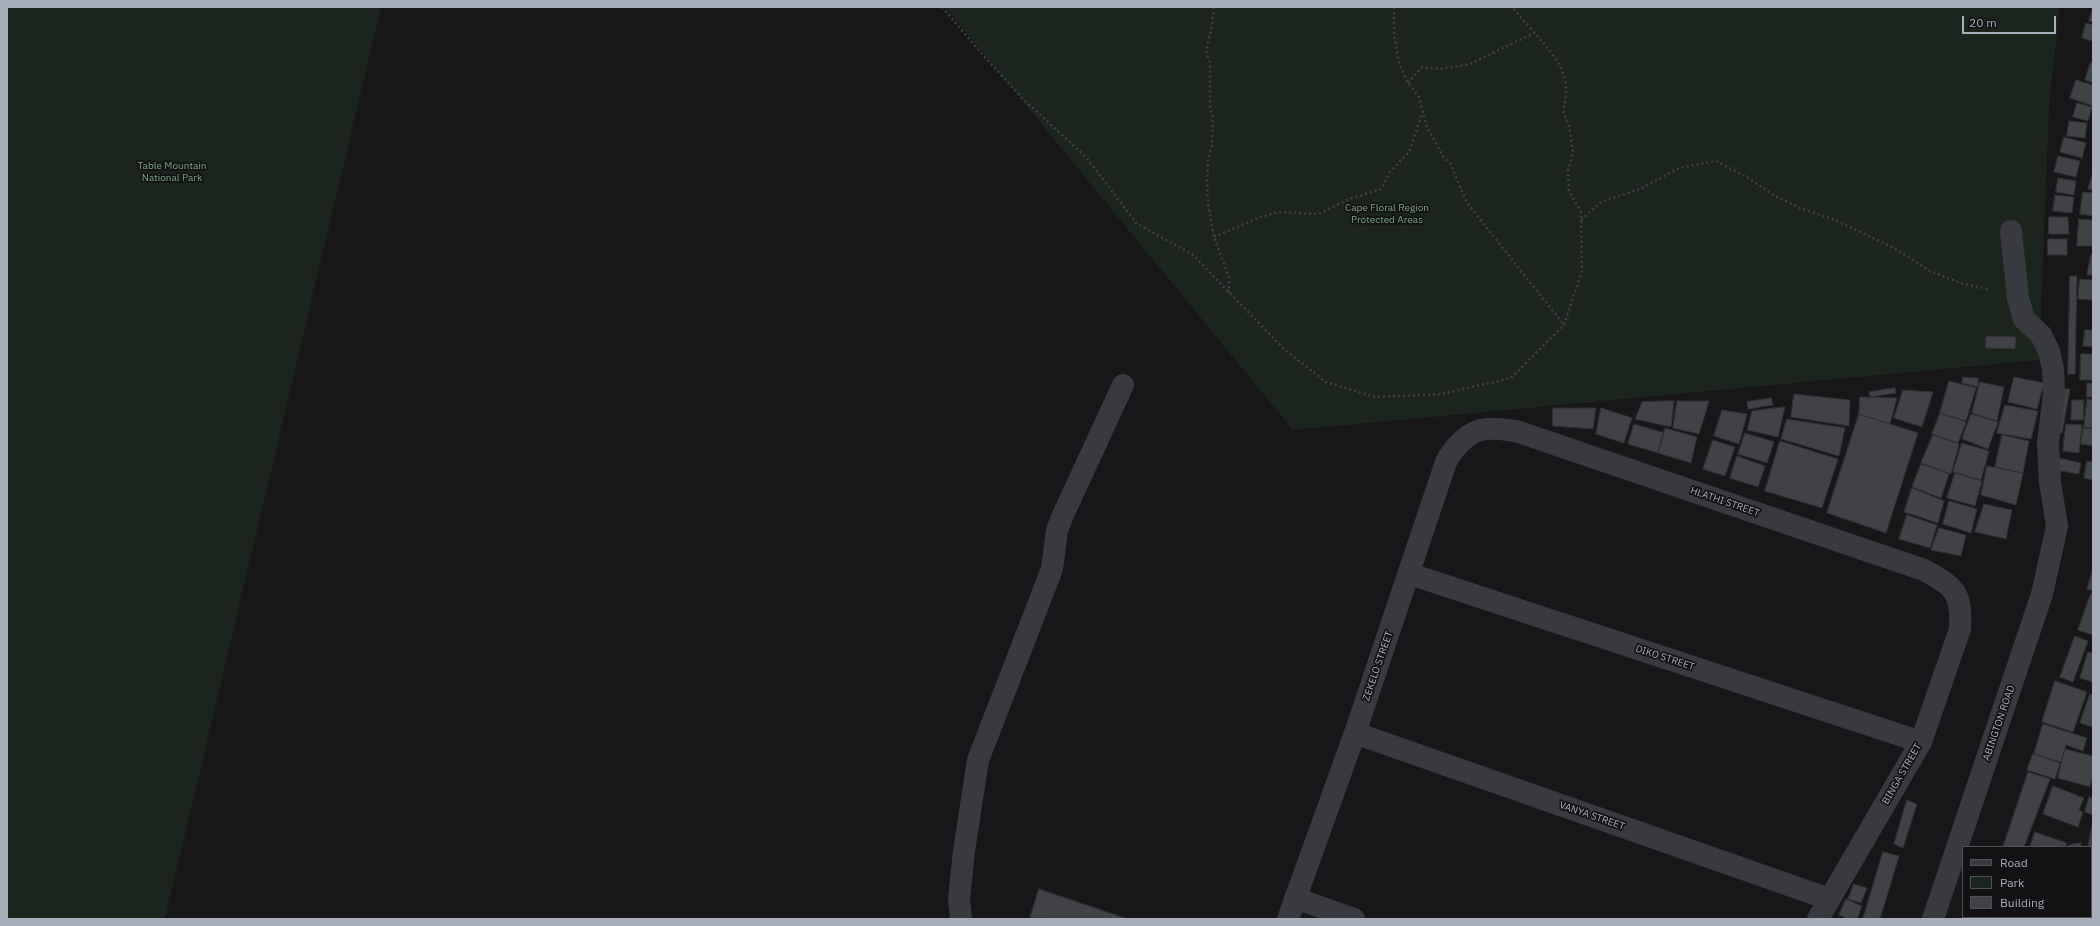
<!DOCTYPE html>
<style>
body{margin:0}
#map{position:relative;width:2100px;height:926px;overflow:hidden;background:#171719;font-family:"IBM Plex Sans",sans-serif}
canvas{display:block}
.frame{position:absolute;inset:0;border:8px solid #a8adba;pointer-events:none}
.legend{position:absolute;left:1962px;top:846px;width:130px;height:72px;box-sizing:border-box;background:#121214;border:1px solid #4e5056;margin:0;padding:5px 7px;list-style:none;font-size:12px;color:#a8adba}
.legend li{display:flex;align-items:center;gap:8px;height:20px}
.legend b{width:20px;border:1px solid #4e5056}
.scale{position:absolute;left:1962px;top:16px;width:94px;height:18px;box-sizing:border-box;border:2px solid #a8adba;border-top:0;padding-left:5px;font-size:12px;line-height:14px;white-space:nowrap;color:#a8adba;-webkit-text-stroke:3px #121214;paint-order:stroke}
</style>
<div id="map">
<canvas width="2100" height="926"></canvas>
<div class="frame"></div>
<ul class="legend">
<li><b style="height:5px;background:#393a40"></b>Road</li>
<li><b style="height:11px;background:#1c251d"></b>Park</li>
<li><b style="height:11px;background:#414246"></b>Building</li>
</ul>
<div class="scale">20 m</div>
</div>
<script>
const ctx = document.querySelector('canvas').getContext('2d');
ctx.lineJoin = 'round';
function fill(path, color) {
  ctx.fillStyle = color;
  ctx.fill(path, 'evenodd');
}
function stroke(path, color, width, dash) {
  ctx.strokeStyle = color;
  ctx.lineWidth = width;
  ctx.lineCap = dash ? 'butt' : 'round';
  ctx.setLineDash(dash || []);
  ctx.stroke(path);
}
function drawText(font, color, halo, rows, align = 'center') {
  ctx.font = font + ' "IBM Plex Sans",sans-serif';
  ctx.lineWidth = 3.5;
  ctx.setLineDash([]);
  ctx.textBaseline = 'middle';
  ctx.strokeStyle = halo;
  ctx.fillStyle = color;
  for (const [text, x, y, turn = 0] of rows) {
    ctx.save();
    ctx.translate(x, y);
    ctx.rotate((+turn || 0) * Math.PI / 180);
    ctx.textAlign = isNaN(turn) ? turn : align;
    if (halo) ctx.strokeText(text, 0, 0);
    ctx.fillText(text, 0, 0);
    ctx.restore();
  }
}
fill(new Path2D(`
 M7 7H381L165 919H7Z
 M945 7H2060L2049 106 2039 360 1293 430Z`), '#1c251d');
const building = new Path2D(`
 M2093 7V22L2089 21Z
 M2086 23 2093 25V41L2082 38Z
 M2091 62 2093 63V83L2085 80Z
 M2076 80 2093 85V106L2070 98Z
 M2077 103 2092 107 2088 121 2073 117Z
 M2069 121 2087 123 2085 138 2067 136Z
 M2064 137 2086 143 2082 158 2060 152Z
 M2058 156 2080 161 2076 177 2054 172Z
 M2093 172V190L2088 189Z
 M2058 178 2076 181 2074 195 2056 192Z
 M2083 192 2093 193V216L2080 214Z
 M2055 195 2074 197 2072 213 2053 211Z
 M2049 217H2068L2069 234H2049Z
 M2079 219 2093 220V246H2077Z
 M2048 239H2067V255H2048Z
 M2091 255H2093V275H2087Z
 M2070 276H2077L2075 374H2068Z
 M2080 279 2093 280 2092 300 2078 299Z
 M2085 330H2093V347L2083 346Z
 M1986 336 2016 337 2015 349 1986 348Z
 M2081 354H2093V380H2080Z
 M1963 377 1978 378V387L1962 383Z
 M2014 377 2044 383 2037 409 2008 402Z
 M1949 381 1976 388 1966 421 1940 413Z
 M1980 382 2004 387 1997 421 1972 413Z
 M2087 383H2093V397H2087Z
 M1895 388 1896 393 1870 397 1869 392Z
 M2065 389H2070L2062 433 2056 432Z
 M1903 390 1933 392 1922 427 1894 418Z
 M1794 394 1850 400 1849 426 1791 417Z
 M1860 397 1897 398 1890 424 1859 414Z
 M1771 398 1773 405 1748 409 1747 402Z
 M2087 399 2093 400V428L2084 427Z
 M2072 400H2084L2083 420H2071Z
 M1674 401 1671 427 1635 419 1642 402Z
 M1677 401H1709L1699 434 1673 428Z
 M2005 405 2038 411 2031 439 1997 433Z
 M1785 407 1778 437 1747 430 1752 411Z
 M1553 408H1596L1593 429 1553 426Z
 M1601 408 1632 418 1624 443 1596 434Z
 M1722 410 1747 414 1739 444 1714 436Z
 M1940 413 1966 422 1958 443 1932 434Z
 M1859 414 1918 433 1886 533 1827 513Z
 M1971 414 1998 422 1988 449 1962 439Z
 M1787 419 1845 428 1839 456 1781 439Z
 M1634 424 1664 433 1658 453 1628 444Z
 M2066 424 2082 425 2079 453 2063 451Z
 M1665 428 1697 437 1691 463 1658 453Z
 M2083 428 2093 429V446L2081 444Z
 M1745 433 1774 442 1767 463 1738 454Z
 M1933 435 1959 444 1951 474 1921 463Z
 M2002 435 2029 441 2023 473 1995 467Z
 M1713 440 1735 447 1725 476 1703 469Z
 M1780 441 1838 459 1822 508 1765 491Z
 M1962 443 1989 451 1981 480 1953 472Z
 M1737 456 1765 466 1758 487 1730 478Z
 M2058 458 2081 463 2079 474 2055 470Z
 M2087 461 2093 462V480L2084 478Z
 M1921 464 1949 474 1941 498 1912 487Z
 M1987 466 2023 473 2016 505 1981 495Z
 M1955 473 1982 481 1975 506 1947 498Z
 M1912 488 1944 501 1938 523 1904 512Z
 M1949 501 1977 509 1971 533 1943 524Z
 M1984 504 2012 510 2006 539 1975 532Z
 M1907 515 1937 525 1930 548 1899 539Z
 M1939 528 1966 535 1961 556 1931 550Z
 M2093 569V591L2087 589Z
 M2091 593H2093V635L2078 630Z
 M2075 636 2088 641 2073 682 2060 677Z
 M2088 652 2093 653V682L2080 678Z
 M2055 681 2087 692 2073 732 2042 722Z
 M2090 694 2093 695V727L2080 723Z
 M2043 724 2087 738 2083 751 2066 745 2061 762 2034 754Z
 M2065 749 2093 756V774L2090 787 2058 778Z
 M2033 754 2060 763 2055 779 2027 770Z
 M2028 772 2050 779 2024 847H2003Z
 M2053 786 2084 798 2079 810 2083 812 2078 827 2043 814Z
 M2089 797 2093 798V815L2085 812Z
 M1907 800 1917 804 1903 848 1894 844Z
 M2093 820V849L2088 847Z
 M2035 832 2067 843 2065 847H2030Z
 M2081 843V847H2069V845Z
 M1883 852 1899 856 1880 919H1863Z
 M1854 884 1867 888 1861 903 1848 899Z
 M1039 889 1128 919 1030 918Z
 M1846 899 1862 906 1857 919H1848L1839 915Z
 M1985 917H2011L2010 919H1987Z`);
fill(building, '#414246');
stroke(building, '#313035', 1);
stroke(new Path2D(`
 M942 7 981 53 1023 99 1086 157 1137 224 1192 254 1284 349 1326 382 1375 397 1442 394 1511 378 1564 325 1582 271 1581 212 1569 191 1568 171 1573 152 1569 126 1563 111C1575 71 1550 52 1527 24 1522 19 1516 13 1513 7
 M1214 7 1212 25 1206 51 1210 63V107L1213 118 1212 145 1208 159 1207 183 1208 203 1214 237 1229 277V294
 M1394 7V35L1399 63 1408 83 1419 97 1427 127 1444 158 1450 163 1467 203 1564 325
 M1408 83 1422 67 1440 69 1470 64 1534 33
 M1581 220 1601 202 1640 189 1679 168 1716 161 1747 177 1773 195 1800 208 1835 220 1894 248 1930 271 1963 284 1989 289
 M1214 237 1258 218 1278 212 1318 214 1352 198 1381 189 1390 172 1409 152 1423 111`), '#3d3f45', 2.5, [2, 3]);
stroke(new Path2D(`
 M1410 574 1921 742
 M1355 733 1829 899
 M1295 898 1354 919
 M961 919 959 899 964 851 978 760 1052 569 1057 530 1063 515 1123 385
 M1288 919 1355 733 1446 462C1454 447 1469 430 1487 429 1496 428 1507 430 1516 431L1924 570C1955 587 1962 592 1960 629L1921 742 1818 919
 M1933 919 2042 594 2057 526 2050 482 2048 443 2054 393 2053 369 2049 351 2041 335 2024 319 2018 298 2011 231
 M2082 919 2084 917`), '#393a40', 22);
drawText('10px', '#7da780', '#121214', [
 ["Table Mountain",172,166],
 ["National Park",172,178],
 ["Cape Floral Region",1387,208],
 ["Protected Areas",1387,220]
]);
drawText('10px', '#a8adba', '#121214', [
 ["HLATHI STREET",1725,502,19],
 ["DIKO STREET",1665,658,18],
 ["ZEKELO STREET",1378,666,-71],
 ["ABINGTON ROAD",1999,723,-71],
 ["BINGA STREET",1902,774,-60],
 ["VANYA STREET",1592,816,19]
]);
</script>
